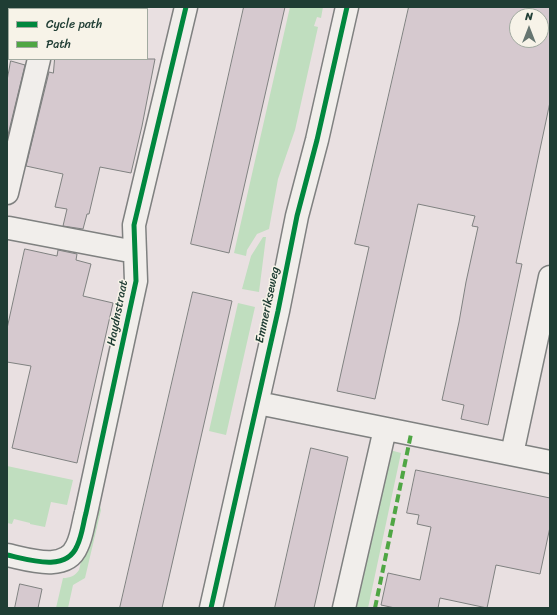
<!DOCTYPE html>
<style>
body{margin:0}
#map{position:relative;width:557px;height:615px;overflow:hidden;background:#e9e0e1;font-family:Sriracha,sans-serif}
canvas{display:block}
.frame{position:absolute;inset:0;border:8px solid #1f3d34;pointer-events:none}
.legend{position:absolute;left:8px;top:8px;width:140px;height:52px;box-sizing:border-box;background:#f7f3e8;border:1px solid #a1aaa0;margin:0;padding:5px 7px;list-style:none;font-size:12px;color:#1f3d34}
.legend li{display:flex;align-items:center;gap:8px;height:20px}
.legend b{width:20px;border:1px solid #a1aaa0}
.north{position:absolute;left:509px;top:8px;width:40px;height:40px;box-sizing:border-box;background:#f7f3e8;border:1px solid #a1aaa0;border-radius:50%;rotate:0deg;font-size:11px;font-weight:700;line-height:16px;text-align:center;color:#1f3d34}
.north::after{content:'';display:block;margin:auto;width:14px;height:18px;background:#667671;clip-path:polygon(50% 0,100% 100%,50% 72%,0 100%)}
</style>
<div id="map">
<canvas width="557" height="615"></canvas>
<div class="frame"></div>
<ul class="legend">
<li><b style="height:5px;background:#00873e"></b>Cycle path</li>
<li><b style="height:5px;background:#4fa644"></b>Path</li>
</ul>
<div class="north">N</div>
</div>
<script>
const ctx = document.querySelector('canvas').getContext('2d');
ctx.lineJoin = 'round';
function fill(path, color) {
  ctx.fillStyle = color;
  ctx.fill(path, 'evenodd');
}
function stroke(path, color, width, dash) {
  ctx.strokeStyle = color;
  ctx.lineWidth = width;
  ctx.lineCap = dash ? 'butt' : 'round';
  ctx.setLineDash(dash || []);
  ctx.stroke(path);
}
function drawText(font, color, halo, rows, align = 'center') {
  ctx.font = font + ' Sriracha,sans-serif';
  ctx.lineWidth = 3;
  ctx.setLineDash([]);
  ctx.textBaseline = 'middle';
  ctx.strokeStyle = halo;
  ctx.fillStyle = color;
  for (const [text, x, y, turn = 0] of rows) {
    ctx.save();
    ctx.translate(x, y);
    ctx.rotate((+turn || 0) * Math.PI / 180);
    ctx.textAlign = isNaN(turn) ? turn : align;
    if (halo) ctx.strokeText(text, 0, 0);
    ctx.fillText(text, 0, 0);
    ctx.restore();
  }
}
fill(new Path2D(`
 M290 7H323L321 18 317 17 314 26 318 27 295 130 278 179 269 229 257 234 247 250 246 256 234 253Z
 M263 237H266L259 292 242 289 251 256Z
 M238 303 255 307 226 435 209 431Z
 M390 450 401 453 368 608H353Z
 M7 466 73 480 67 505 51 502 45 527 30 524V523L14 519 12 524 7 523Z
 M98 504 100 506 101 510 85 578 73 585 68 608H56L63 578C70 578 75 576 79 570L94 507Z`), '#c0debf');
const building = new Path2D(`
 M244 7H285L229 253 191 244Z
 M409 7H550V102L516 263 522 264 488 425 461 419 464 405 442 400 454 345 459 322 466 282 478 227 472 226 475 216 418 204 375 399 337 391 369 247 355 244ZM517 16H541V40H517Z
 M55 59H155L142 126 131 173 100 167 89 214H87L83 229 63 226 67 209 55 207 63 174 26 166 49 72 53 73Z
 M11 61 25 65 7 139V81Z
 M25 249 57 256 58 250 77 254 76 260 91 264 83 296 113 303 77 463 12 448 31 366 7 362V329Z
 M193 292 232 301 162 608H120Z
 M311 448 348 457 314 608H275Z
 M416 470 550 498V527L540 574 496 565 487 608 440 598 438 608H395L381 605 388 573 420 580 431 527 417 524 419 515 407 513Z
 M20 584 42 589 38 608H15Z`);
fill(building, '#d6c9cf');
stroke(building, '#7f8180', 1);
const minor = new Path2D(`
 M51 9V7
 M7 193 39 59
 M9 228 135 252
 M258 403 550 462
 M512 454 550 277
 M7 555C27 559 66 573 77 546 82 536 83 524 86 513L136 281 134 225 186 7
 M211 608 278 311 297 216 317 140 347 7
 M344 608 385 429`);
stroke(minor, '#7f8180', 25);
stroke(minor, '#f1eeeb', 22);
stroke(new Path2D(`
 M375 608 411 434`), '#4fa644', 4, [8, 4]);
stroke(new Path2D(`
 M7 555C27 559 66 573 77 546 82 536 83 524 86 513L136 281 134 225 186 7
 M211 608 278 311 297 216 317 140 347 7`), '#00873e', 5);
drawText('12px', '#1f3d34', '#f7f3e8', [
 ["Emmerikseweg",268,305,-78],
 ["Haydnstraat",118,313,-79]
]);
</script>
